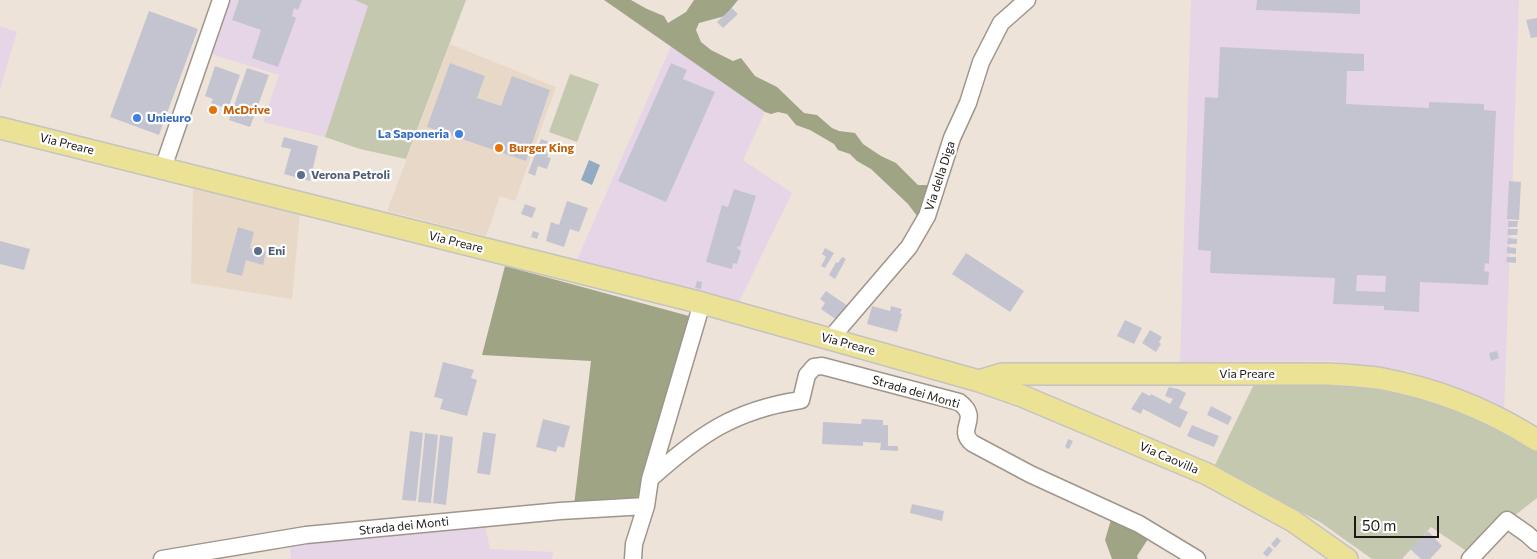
<!DOCTYPE html>
<style>
body{margin:0}
#map{position:relative;width:1537px;height:559px;overflow:hidden;background:#eee3d9;font-family:Commissioner,sans-serif}
canvas{display:block}
.scale{position:absolute;left:1354px;top:516px;width:85px;height:22px;box-sizing:border-box;border:2px solid #1c1915;border-top:0;padding-left:6px;font-size:15px;line-height:18px;white-space:nowrap;color:#1c1915;-webkit-text-stroke:4px #fff;paint-order:stroke}
</style>
<div id="map">
<canvas width="1537" height="559"></canvas>
<div class="scale">50 m</div>
</div>
<script>
const ctx = document.querySelector('canvas').getContext('2d');
ctx.lineJoin = 'round';
function fill(path, color) {
  ctx.fillStyle = color;
  ctx.fill(path, 'evenodd');
}
function stroke(path, color, width, dash) {
  ctx.strokeStyle = color;
  ctx.lineWidth = width;
  ctx.lineCap = dash ? 'butt' : 'round';
  ctx.setLineDash(dash || []);
  ctx.stroke(path);
}
function drawText(font, color, halo, rows, align = 'center') {
  ctx.font = font + ' Commissioner,sans-serif';
  ctx.lineWidth = 4.5;
  ctx.setLineDash([]);
  ctx.textBaseline = 'middle';
  ctx.strokeStyle = halo;
  ctx.fillStyle = color;
  for (const [text, x, y, turn = 0] of rows) {
    ctx.save();
    ctx.translate(x, y);
    ctx.rotate((+turn || 0) * Math.PI / 180);
    ctx.textAlign = isNaN(turn) ? turn : align;
    if (halo) ctx.strokeText(text, 0, 0);
    ctx.fillText(text, 0, 0);
    ctx.restore();
  }
}
fill(new Path2D(`
 M450 44 556 87 515 201 500 196 486 236 387 211Z
 M193 184 300 213 292 299 191 283Z`), '#e8d8c7');
fill(new Path2D(`
 M223 0H355L369 6 325 137 263 122 279 75 208 53Z
 M1191 0H1519L1504 412 1409 371 1332 361 1180 362Z
 M0 26 17 32 0 89Z
 M671 46 765 112 743 160 792 193 737 306 575 264Z
 M484 521 490 549 553 552 552 559H291L290 546Z`), '#e6d5e7');
fill(new Path2D(`
 M355 0H466L406 159 360 149 325 137 368 6Z
 M570 74 599 84 577 142 549 132Z
 M1256 380 1394 388 1448 405 1524 442 1537 450V498L1468 552 1431 527 1402 559H1372L1320 522 1214 467Z`), '#c4c8af');
fill(new Path2D(`
 M604 0H631L647 9 664 16 668 23 686 12 694 0H738L725 16 699 23 696 30 701 42 711 50 733 61 741 58 755 76 777 87 804 113 817 115 832 128 839 131 855 133 863 144 881 156 896 163 918 185H933L920 220 908 204 871 169 857 161 850 154 838 150 834 144 810 130 796 125 787 114 778 112 771 114 765 112Z
 M505 266 689 316 634 510 573 514 591 361 482 355Z
 M1115 506 1145 526 1148 539 1137 556 1138 559H1112L1105 540Z`), '#9fa485');
fill(new Path2D(`
 M589 160 600 165 592 185 581 180Z`), '#92aac2');
fill(new Path2D(`
 M239 0H302L298 10 294 8 292 16 296 18 278 67 252 58 261 30 232 20Z
 M1257 0H1360V14L1256 10Z
 M732 8 738 14 723 28 717 22Z
 M149 11 198 29 159 135 110 117Z
 M1537 18V37L1531 38 1526 20Z
 M1220 47 1364 54V71H1347L1346 104 1429 108V102L1484 104V110L1496 111 1489 264 1485 263 1484 271 1489 272 1488 285 1420 282 1419 312 1384 310V306L1333 304 1335 278 1210 273 1211 251 1198 250 1201 186 1205 97 1218 98ZM1357 275 1386 276 1385 292 1356 291Z
 M450 63 485 76 477 98 501 106 512 76 550 90 526 161 427 127Z
 M671 63 687 70 683 79 715 92 666 202 618 181Z
 M215 66 240 75 228 109 211 103 213 99 205 96Z
 M247 68 269 75 250 127 229 120Z
 M284 137 318 146 310 181 284 174 291 149 281 147Z
 M541 139 552 143 547 157 551 158 547 169 538 166 535 176 528 173Z
 M1509 181 1521 182 1519 220 1507 219Z
 M734 189 756 196 740 247 738 246 737 248 741 251 737 264 733 263 732 269 706 262 722 205 728 207Z
 M567 201 588 208 579 232 570 229 564 247 546 241 551 222 559 225Z
 M525 204 536 208 532 218 521 214Z
 M1508 221H1518L1517 227H1508Z
 M238 227 254 232 250 248 266 252 263 265 246 260 242 276 226 272Z
 M1508 229H1518L1517 235H1507Z
 M533 231 539 233 537 239 531 237Z
 M1508 238 1517 239V244H1507Z
 M0 241 30 249 24 270 0 264Z
 M1507 247 1516 248V254L1507 253Z
 M825 248 834 253 825 268 821 266 826 257 822 254Z
 M966 253 1024 291 1010 312 952 274Z
 M842 257 846 259 835 279 829 275 836 262 838 263Z
 M1507 257H1516V263L1506 262Z
 M697 281 702 282 701 289 695 288Z
 M826 291 848 306 837 320 821 309 825 303 820 299Z
 M872 306 890 311 891 306 902 309 900 313 902 314 897 332 867 324Z
 M1125 320 1142 328 1134 344 1117 336Z
 M1150 330 1162 337 1159 342 1161 344 1156 352 1142 343Z
 M1497 351 1499 358 1491 361 1489 353Z
 M443 362 474 370 471 378 477 380 467 416 440 409 443 399 434 397Z
 M1169 387 1178 389 1186 393 1179 408 1188 412 1180 428 1143 409 1141 414 1131 409 1142 392 1150 396 1151 394 1170 404 1173 399 1165 396Z
 M1211 406 1232 417 1228 425 1207 415Z
 M543 419 570 426 564 448 558 446 556 452 536 447Z
 M862 419 883 420V425H888V446H898V451L880 450 881 443 863 442V446L822 444 823 422 861 424Z
 M1192 425 1219 436 1214 447 1187 436Z
 M410 431 423 433 416 501 402 500Z
 M483 432 496 434 490 475 477 473Z
 M425 433 438 435 431 503 418 502Z
 M440 435 453 437 446 505 433 503Z
 M1068 439 1073 441 1069 449 1065 447Z
 M912 504 944 511 942 521 910 513Z
 M1428 531 1442 546 1430 559H1421L1410 549Z
 M1277 537 1281 541 1275 548 1271 544Z
 M1269 546 1273 550 1267 557 1263 553Z`), '#c4c4d1');
const minor = new Path2D(`
 M163 168 221 0
 M830 339 909 247 927 216 952 138 968 103 981 62 1001 23 1027 0
 M650 479C699 435 734 410 801 400L807 375 814 367 822 366 959 402C982 419 955 428 972 443L1030 474 1139 524 1197 559
 M162 559 306 535 560 511 646 506
 M633 559 634 544 646 506 650 479 702 303
 M1470 559 1507 520 1527 534 1537 543`);
const major = new Path2D(`
 M0 128 702 303 979 381 1022 396 1207 474 1293 521 1347 559
 M979 381 1002 374H1325C1344 375 1364 376 1383 379 1437 389 1491 411 1537 440`);
stroke(minor, '#9f958b', 19);
stroke(major, '#c4c3c2', 24);
stroke(minor, '#fff', 16);
stroke(major, '#ece295', 21);
for (const [x, y, r, color] of [
 [213,110,5,"#e8710a"],
 [137,118,5,"#3f7fe0"],
 [459,134,5,"#3f7fe0"],
 [499,148,5,"#e8710a"],
 [301,175,5,"#5c6f8a"],
 [258,251,5,"#5c6f8a"]
]) {
  const dot = new Path2D();
  dot.arc(x, y, r, 0, 2 * Math.PI);
  ctx.fillStyle = color;
  ctx.fill(dot);
  stroke(dot, '#fff', 2);
}
drawText('bold 12px', '#c56008', '#fff', [
 ["McDrive",223,110],
 ["Burger King",509,148]
], 'left');
drawText('bold 12px', '#366cbe', '#fff', [
 ["Unieuro",147,118],
 ["La Saponeria",449,134,"right"]
], 'left');
drawText('12px', '#1c1915', '#fff', [
 ["Via Preare",67,144,14],
 ["Via della Diga",940,176,-72],
 ["Via Preare",456,242,14],
 ["Via Preare",848,344,15],
 ["Via Preare",1247,374],
 ["Strada dei Monti",916,392,16],
 ["Via Caovilla",1169,458,23],
 ["Strada dei Monti",404,526,-6]
]);
drawText('bold 12px', '#4e5e75', '#fff', [
 ["Verona Petroli",311,175],
 ["Eni",268,251]
], 'left');
</script>
